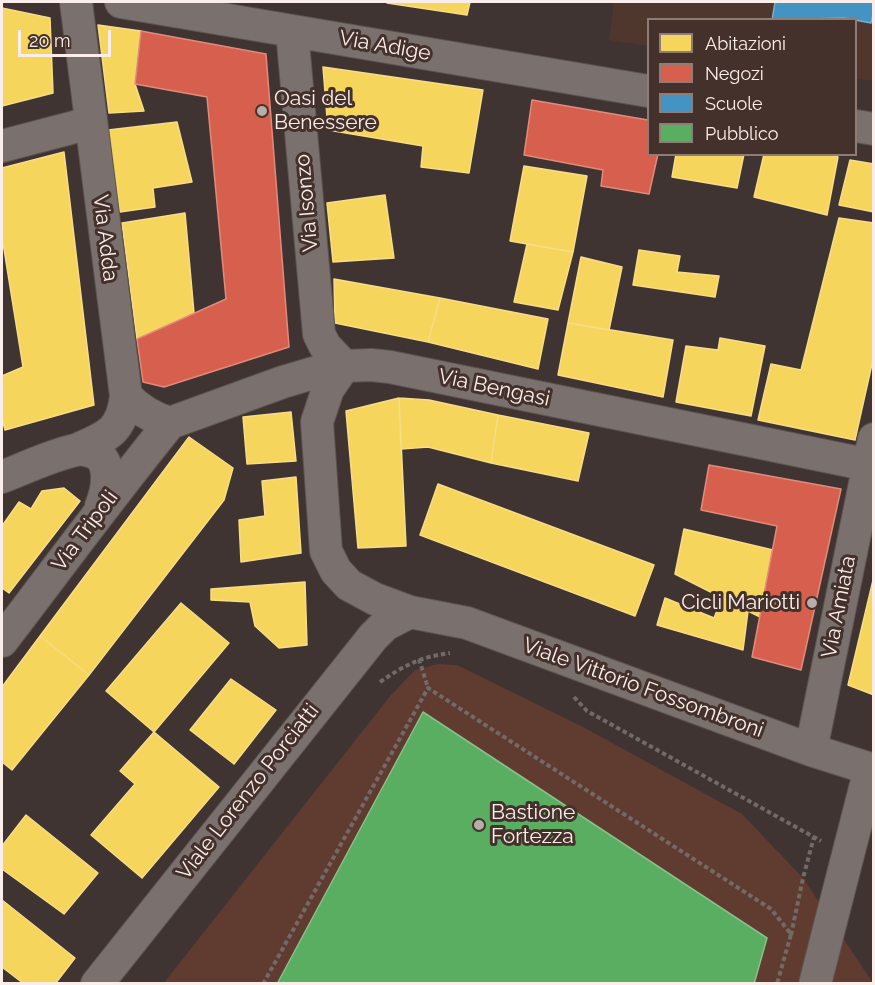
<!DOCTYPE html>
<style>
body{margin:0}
#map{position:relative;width:875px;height:985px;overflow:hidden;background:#3f3431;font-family:Raleway,sans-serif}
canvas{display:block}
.frame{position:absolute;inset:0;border:3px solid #fbeeea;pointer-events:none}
.legend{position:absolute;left:647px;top:18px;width:210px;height:138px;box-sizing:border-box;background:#45312b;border:2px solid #8e7d77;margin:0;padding:8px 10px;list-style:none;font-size:18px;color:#fbeeea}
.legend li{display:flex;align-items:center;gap:12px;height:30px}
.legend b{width:30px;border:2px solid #8e7d77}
.scale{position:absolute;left:18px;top:30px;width:93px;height:27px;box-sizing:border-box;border:3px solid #fbeeea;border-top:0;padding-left:8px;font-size:18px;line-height:21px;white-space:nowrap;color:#fbeeea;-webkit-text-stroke:4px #45312b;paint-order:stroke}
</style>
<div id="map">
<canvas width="875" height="985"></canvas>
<div class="frame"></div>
<ul class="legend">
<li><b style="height:16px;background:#f6d55c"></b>Abitazioni</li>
<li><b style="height:16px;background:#d6604d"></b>Negozi</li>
<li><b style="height:16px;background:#4393c3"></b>Scuole</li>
<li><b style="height:16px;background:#5aae61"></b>Pubblico</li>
</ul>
<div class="scale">20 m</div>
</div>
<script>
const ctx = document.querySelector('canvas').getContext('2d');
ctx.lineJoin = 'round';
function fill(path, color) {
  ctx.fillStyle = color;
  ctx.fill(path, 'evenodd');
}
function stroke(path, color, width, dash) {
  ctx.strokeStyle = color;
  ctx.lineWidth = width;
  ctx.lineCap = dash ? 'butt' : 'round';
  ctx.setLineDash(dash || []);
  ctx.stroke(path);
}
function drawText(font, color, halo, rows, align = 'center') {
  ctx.font = font + ' Raleway,sans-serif';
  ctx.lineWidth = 6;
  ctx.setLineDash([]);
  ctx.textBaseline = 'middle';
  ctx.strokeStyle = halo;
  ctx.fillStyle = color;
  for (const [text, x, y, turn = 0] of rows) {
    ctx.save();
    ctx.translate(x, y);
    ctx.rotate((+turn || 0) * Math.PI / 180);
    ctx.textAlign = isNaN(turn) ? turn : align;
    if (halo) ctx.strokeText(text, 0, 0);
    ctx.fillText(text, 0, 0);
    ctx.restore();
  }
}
fill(new Path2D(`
 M614 2H873V81L856 78V20H648V46L609 40Z`), '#4f372e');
fill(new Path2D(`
 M438 664 457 665 583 727 742 814 803 878 873 983H754L767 937 424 712 277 983 163 984 391 695 415 670Z`), '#603b30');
const homes = new Path2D(`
 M388 2H470L467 15 387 3Z
 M2 8 50 18 53 93 2 106Z
 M98 25 141 31 135 84 144 111 109 113Z
 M323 67 483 90 469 173 421 167 423 146 328 130Z
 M177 122 192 182 153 188 155 207 120 212 108 130Z
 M64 152 94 405 5 430 2 418V376L23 367 2 237V168Z
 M676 154H744L737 188 672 177Z
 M764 154H826L838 157 827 215 754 197Z
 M850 160 874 164V212L839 205Z
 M524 166 587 176 573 252 510 241Z
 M385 195 394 258 333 262 327 203Z
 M185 213 194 313 137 339 122 223Z
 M839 218 874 223V355L855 440 758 420 771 364 801 370Z
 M527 244 573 252 558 310 514 302Z
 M639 250 680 256 677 272 719 276 715 297 633 285Z
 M581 257 622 267 609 330 568 323Z
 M334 279 440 298 428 342 335 323Z
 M440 298 548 319 538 369 428 342Z
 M568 323 673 340 663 397 558 375Z
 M720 338 765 346 751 416 676 402 686 346 718 350Z
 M399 398 406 546 358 548 346 411Z
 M399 398 429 400 498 415 491 463 428 447 401 449Z
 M291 412 296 461 247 464 243 417Z
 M498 415 589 433 578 481 491 463Z
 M189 437 233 468 224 500 89 675 40 636Z
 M296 477 301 553 241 562 239 520 265 516 262 481Z
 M438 484 654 565 635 616 420 535Z
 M64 488 80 501 9 593 2 588V526L19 502 31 509 42 491Z
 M684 529 773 550 760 617 675 574Z
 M874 576V695L848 685Z
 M305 582 307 645 279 648 255 626 250 602 211 600V589Z
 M665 598 714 618 722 598 748 611 743 650 657 625Z
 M181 603 229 643 154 732 106 691Z
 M40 636 89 675 12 770 2 762V687Z
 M231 679 276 710 234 764 190 730Z
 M154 732 219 787 142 878 91 835 135 784 120 771Z
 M26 815 98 873 64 914 2 869V846Z
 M2 900 75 958 55 984H24L2 967Z`);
fill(homes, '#f6d55c');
stroke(homes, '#f8dc87', 1.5);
const shops = new Path2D(`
 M141 31 266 54 289 347 164 387 143 382 137 339 226 299 207 97 135 84Z
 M532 100 648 120V154H658L649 194 601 186 603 170 524 155Z
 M709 465 841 489 801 670 752 657 777 526 701 510Z`);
fill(shops, '#d6604d');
stroke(shops, '#e18b7c', 1.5);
const schools = new Path2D(`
 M775 2H874V10L871 23 844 18 772 20Z`);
fill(schools, '#4393c3');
stroke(schools, '#7aaecf', 1.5);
const public = new Path2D(`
 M423 712 767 938 754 984H277Z`);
fill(public, '#5aae61');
stroke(public, '#8ac18a', 1.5);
const minor = new Path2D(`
 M76 2 126 396C122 431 108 436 78 449
 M121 2 648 91
 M292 31 319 334 325 346 344 366
 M856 126 874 129
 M2 146 90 123
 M344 366 328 389 317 422 326 551 336 571 349 585 375 599 410 612 467 623 811 750 874 770
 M126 396C139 410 153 418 170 423L283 382 320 371 344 366 371 365 390 367 874 466
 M2 477C25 468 52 455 76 450 80 449 85 450 89 451 114 456 108 489 101 506
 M2 641C58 568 112 494 170 423
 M811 750 874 439
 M831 921 870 769
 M97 984 373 637 385 625 410 612`);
stroke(minor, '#5d5350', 34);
stroke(new Path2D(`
 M419 659 428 688
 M380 682C405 665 420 657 450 653
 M574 697 587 711 821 841
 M791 935 803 878 814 837
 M263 984 428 688 771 909 791 934 777 984`), '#726a68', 4, [4.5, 3]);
stroke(minor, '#7a716f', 32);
const minorBridge = new Path2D(`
 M815 984 831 921`);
stroke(minorBridge, '#5d5350', 34, []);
stroke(minorBridge, '#7a716f', 32);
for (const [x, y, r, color] of [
 [262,111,6,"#b9ada9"],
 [812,603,6,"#b9ada9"],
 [479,825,6,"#b9ada9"]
]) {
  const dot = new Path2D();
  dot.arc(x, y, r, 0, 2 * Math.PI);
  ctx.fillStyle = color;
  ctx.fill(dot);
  stroke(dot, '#45312b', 2);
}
drawText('21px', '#fbeeea', '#45312b', [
 ["Via Adige",385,46,10],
 ["Via Isonzo",307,203,-95],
 ["Via Adda",105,238,83],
 ["Via Bengasi",494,388,12],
 ["Via Tripoli",85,531,-53],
 ["Via Amiata",839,607,-79],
 ["Viale Vittorio Fossombroni",643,688,20],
 ["Viale Lorenzo Porciatti",248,792,-52]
]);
drawText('21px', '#fbeeea', '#45312b', [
 ["Oasi del",274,99],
 ["Benessere",274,123],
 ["Cicli Mariotti",800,603,"right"],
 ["Bastione",491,813],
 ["Fortezza",491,837]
], 'left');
</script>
